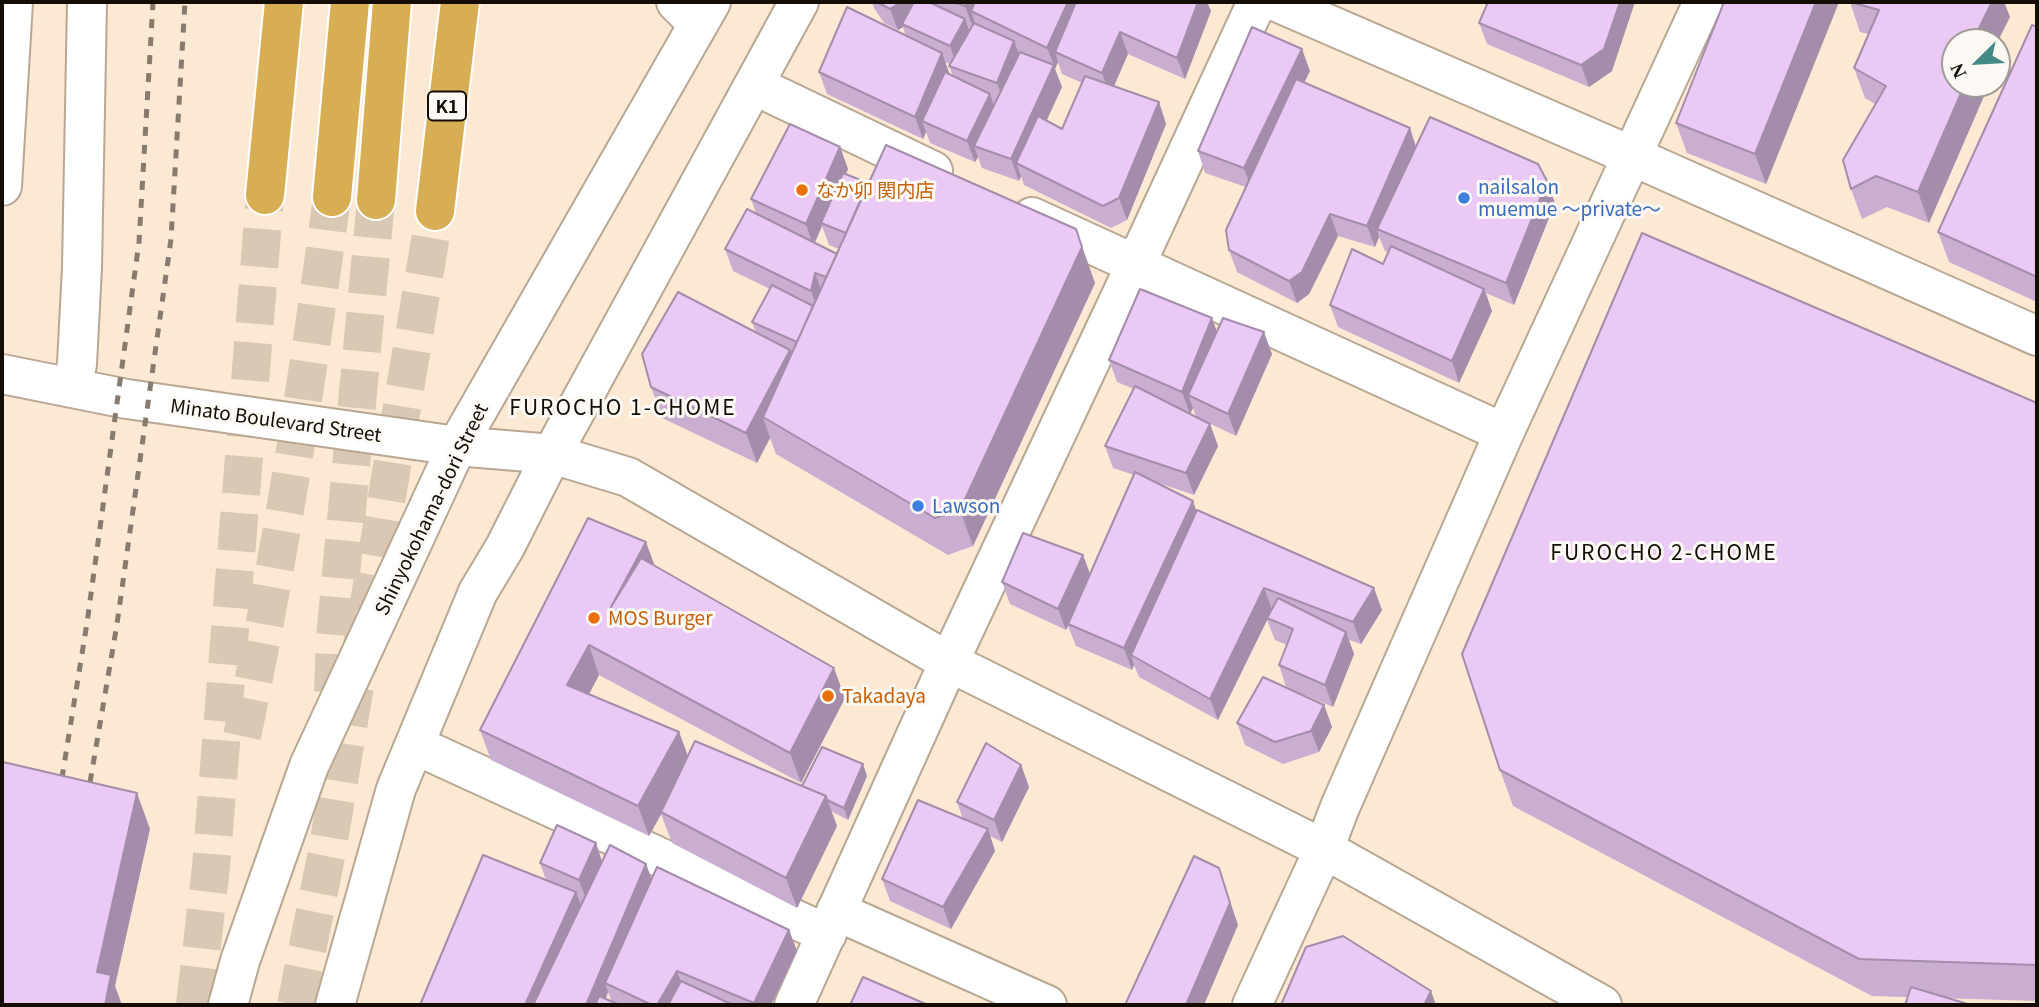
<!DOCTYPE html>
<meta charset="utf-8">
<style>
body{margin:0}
#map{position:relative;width:2039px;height:1007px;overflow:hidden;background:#fbe9d3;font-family:Georgia,serif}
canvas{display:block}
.frame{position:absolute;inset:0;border:4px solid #130d06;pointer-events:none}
.north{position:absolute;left:1941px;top:28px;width:70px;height:70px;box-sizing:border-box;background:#fcf8f4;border:2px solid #9f9a95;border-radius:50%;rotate:246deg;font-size:19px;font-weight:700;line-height:28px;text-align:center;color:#130d06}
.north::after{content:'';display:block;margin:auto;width:24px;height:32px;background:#448a84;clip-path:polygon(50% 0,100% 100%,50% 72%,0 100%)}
</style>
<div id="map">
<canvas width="2039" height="1007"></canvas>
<div class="frame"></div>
<div class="north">N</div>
</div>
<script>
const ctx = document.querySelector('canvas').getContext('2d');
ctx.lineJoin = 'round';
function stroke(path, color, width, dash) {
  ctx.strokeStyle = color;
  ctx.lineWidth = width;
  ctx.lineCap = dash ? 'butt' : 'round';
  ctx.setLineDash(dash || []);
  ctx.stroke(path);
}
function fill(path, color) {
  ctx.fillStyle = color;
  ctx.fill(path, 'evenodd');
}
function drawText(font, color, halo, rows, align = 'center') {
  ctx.font = font + ' Georgia,"Noto Sans JP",serif';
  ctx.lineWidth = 6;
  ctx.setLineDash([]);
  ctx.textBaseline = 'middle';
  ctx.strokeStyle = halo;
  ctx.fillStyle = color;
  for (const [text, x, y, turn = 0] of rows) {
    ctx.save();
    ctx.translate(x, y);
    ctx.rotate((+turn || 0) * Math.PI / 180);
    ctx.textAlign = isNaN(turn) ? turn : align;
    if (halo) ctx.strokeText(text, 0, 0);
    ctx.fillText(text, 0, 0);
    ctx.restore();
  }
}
stroke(new Path2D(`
 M333 692 335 638 376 200
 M242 736C280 557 308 377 332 197
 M195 1005 211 867 265 195
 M296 1005 327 852 435 211`), '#d8c8b4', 38, [38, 19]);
const minor = new Path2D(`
 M676 2 698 24
 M754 85 933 171
 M1032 217 1504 433
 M415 745 827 934
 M836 911 1047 1005
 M794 1005 949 662 1135 266 1257 2`);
const tertiary = new Path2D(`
 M1277 2 1632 156 2037 336
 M2 186 13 2
 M2 374 127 399 457 446 552 454 628 477 949 662 1324 849 1602 1005
 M72 388 77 364 82 267 87 2
 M228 1005 240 961 309 766 457 446 711 2
 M335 1005 396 789 478 592 505 547 552 454 799 2
 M1252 1005 1324 849 1340 807 1504 433 1703 2`);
const motorway = new Path2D(`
 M265 195 284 2
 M332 197 350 2
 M376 200 392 2
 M435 211 460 2`);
stroke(minor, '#b8a793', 42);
stroke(tertiary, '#b8a793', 42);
stroke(motorway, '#fff', 42);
stroke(minor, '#fff', 38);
stroke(tertiary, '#fff', 38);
stroke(motorway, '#d8ae54', 38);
stroke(new Path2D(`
 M59 796 87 623 139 242 153 2
 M87 800 117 624 171 239 185 2`), '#877b6d', 5, [9, 9]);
fill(new Path2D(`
 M872 2H1207L1211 11 1185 79 1128 54 1114 86 1159 102 1166 124 1127 220 1111 228 1024 185 1021 176 1019 181 982 168 978 157 975 162 930 143 926 132 923 139 827 94 819 72 906 36 903 27 898 30 884 23 874 8ZM945 62 950 64 949 66 953 76 949 74ZM1058 62 1062 74 1082 83 1062 129 1046 120 1062 87 1055 69Z
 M1724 2H1839L1766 184 1687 153 1676 123Z
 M1850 2H2004L2010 17 1955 42 1987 89 1929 223 1887 207 1862 219 1851 189 1875 104 1865 98 1854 68 1868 34 1860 32Z
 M1479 23 1612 71 1589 87 1487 44Z
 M2037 27V302L1949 262 1938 232Z
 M1310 71 1304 82 1416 146 1555 203 1514 305 1486 293 1492 311 1459 383 1338 327 1330 305 1383 264 1388 252 1385 251 1379 237 1375 247 1338 236 1309 294 1297 303 1237 272 1229 250 1246 187 1205 173 1198 151Z
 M840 147 848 169 846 174 1095 283 973 546 948 555 776 454 770 438 757 463 662 418 651 387 756 333 752 322 770 289 733 271 725 249 756 213 751 199ZM822 226 829 245 839 249 837 254 815 243Z
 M1217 332 1272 354 1236 436 1196 417 1193 408 1190 414 1210 424 1218 446 1194 495 1156 482 1193 501 1196 511 1382 610 1361 644 1349 640 1354 654 1333 707 1286 687 1279 665 1287 645 1275 640 1267 620 1218 720 1139 677 1134 665 1132 670 1076 646 1068 626 1066 630 1010 604 1002 582 1083 555 1090 574 1134 475 1113 468 1105 446 1134 389 1117 382 1109 360Z
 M2037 403V1001L1872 996 1513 806 1500 770Z
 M654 566 845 698 801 783 599 675 589 694 679 732 688 756 802 786 867 776 848 820 831 811 837 826 797 908 672 843 661 814 649 836 491 760 480 730Z
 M1324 705 1332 727 1319 752 1283 764 1245 745 1237 723Z
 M1021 765 1029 787 1002 842 990 836 995 851 951 929 890 901 882 879 963 819 957 802Z
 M596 843 602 861 646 864 652 880 789 930 797 951 771 1005H420L546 880 540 863ZM608 992 612 1002 606 999Z`), '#c9aed2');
fill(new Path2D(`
 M901 2H918L902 24 903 27 898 30 890 9Z
 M967 2H985L971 11 975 23 973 28 965 6Z
 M1068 2H1086L1055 52 1058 62 1055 69 1062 87 1025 168 1016 163 1021 176 1019 181 1011 159 1054 65 1047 48Z
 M1198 2H1207L1211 11 1185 79 1177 58Z
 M1620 2H1635L1612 71 1589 87 1581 65Z
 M1816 2H1839L1766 184 1755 154Z
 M1992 2H2004L2010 17 1997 43V42H1972Z
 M965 19 973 41 958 68 950 46Z
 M1120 32 1128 54 1110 95 1102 73Z
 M1014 41 1022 63 1005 105 997 83Z
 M1302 49 1310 71 1252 190 1244 168Z
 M942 53 950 75 922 121 926 132 923 139 915 117Z
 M1965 84H1985L1987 89 1929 223 1918 192Z
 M990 94 997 115 974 146 978 157 975 162 967 141Z
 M1159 102 1166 124 1127 220 1119 198Z
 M1410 128 1417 150 1377 229 1379 237 1375 247 1367 226Z
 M840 147 848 169 823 224 821 223 822 226 813 246 806 224Z
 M1547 181 1555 203 1514 305 1506 283Z
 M1330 214 1338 236 1309 294 1297 303 1289 281Z
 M1076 229 1095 283 973 546 960 510Z
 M815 273 823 295 818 310 811 291Z
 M1484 289 1492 311 1459 383 1452 361Z
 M1212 318 1220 340 1188 395 1193 408 1190 414 1182 392Z
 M1264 332 1272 354 1236 436 1228 414Z
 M790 350 801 380 763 417 770 438 757 463 746 433Z
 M1210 424 1218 446 1194 495 1186 473Z
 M1193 501 1200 522 1131 655 1134 665 1132 670 1124 648Z
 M646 542 657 572 611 607Z
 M1083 555 1091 577 1068 624V626L1066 630 1058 609Z
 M1264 588 1272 610 1218 720 1210 699Z
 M1374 588 1382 610 1361 644 1353 622Z
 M1346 632 1354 654 1333 707 1325 685Z
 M589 645 599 675 578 715 567 685Z
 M834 668 845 698 801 783 790 753Z
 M1324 705 1332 727 1319 752 1311 731Z
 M679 732 690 762 649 836 638 806Z
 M863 764 867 776 848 820 844 808Z
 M1021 765 1029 787 1002 842 994 820Z
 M137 793 150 829 115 986 122 1005H105L97 972Z
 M826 796 837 826 797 908 786 878Z
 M988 829 995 851 951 929 943 907Z
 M596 843 603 865 587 902 579 880Z
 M646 864 654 886 605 983 608 992 603 1005H586Z
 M1219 868 1238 925 1204 1005H1186Z
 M576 892 584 913 543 1005H525Z
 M789 930 797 951 771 1005H755L754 1003Z
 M677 971 685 993 678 1005H657Z
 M1431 991 1436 1005H1424Z`), '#a48dab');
const building = new Path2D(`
 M877 2H901L890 9Z
 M914 2H929L965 19 950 46 902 24Z
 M952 2H967L965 6Z
 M975 2H1068L1047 48 971 11Z
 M1076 2H1198L1177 58 1120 32 1102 73 1055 52Z
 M1488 2H1620L1604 49 1581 65 1479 23Z
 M1724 2H1816L1755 154 1676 123Z
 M1850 2H1992L1972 42H1955V84H1965L1918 192 1876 176 1851 189 1843 160 1886 86 1854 68 1879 10Z
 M847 7 942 53 915 117 819 72Z
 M974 23 1014 41 997 83 949 66Z
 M2032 25 2037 27V277L1938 232Z
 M1252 27 1302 49 1244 168 1198 151Z
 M1020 52 1054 65 1011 159 974 146Z
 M945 72 990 94 967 141 922 121Z
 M1085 76 1159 102 1119 198 1103 206 1016 163 1038 116 1062 129Z
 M1296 79 1410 128 1367 226 1330 214 1302 272 1289 281 1229 250 1226 230Z
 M1430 117 1538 164 1547 181 1506 283 1377 229Z
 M790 124 840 147 806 224 751 199Z
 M886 145 1076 229 1082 247 960 510 935 518 763 417Z
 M843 173 868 183 846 233 821 223Z
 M747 209 837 254 826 277 815 273 811 291 725 249Z
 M1642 233 2037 403V965L1859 959 1500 770 1462 654Z
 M1391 246 1484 289 1452 361 1330 305 1352 249 1383 264Z
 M772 285 813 306 797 342 752 322Z
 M1140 289 1212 318 1182 392 1109 360Z
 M678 292 790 350 746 433 651 387 642 354Z
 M1223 318 1264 332 1228 414 1188 395Z
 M1135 386 1210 424 1186 473 1105 446Z
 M1135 472 1193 501 1124 648 1068 624Z
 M1197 510 1374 588 1353 622 1264 588 1210 699 1131 655Z
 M588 518 646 542 611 607 641 558 834 668 790 753 589 645 567 685 679 732 638 806 480 730Z
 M1023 533 1083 555 1058 609 1002 582Z
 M1278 598 1346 632 1325 685 1279 665 1293 629 1267 618Z
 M1263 677 1324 705 1311 731 1275 742 1237 723Z
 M695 741 826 796 786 878 661 812Z
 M986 743 1021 765 994 820 957 802Z
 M822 747 863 764 844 808 827 800 826 796 802 786Z
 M3 762 137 793 97 972 111 975 105 1005H2Z
 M918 800 988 829 943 907 882 879Z
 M557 825 596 843 579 880 540 863Z
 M610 845 646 864 586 1005H533Z
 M483 855 576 892 525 1005H420Z
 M1194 856 1219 868 1230 903 1186 1005H1125Z
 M657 867 789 930 754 1003 677 971 657 1005H652L605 983Z
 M1343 936 1431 991 1424 1005H1281L1306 947Z
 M863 977 928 1005H850Z
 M681 981 733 1005H668Z
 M1911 987 1971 1005H1905Z
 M599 996 620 1005H595Z`);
fill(building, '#eacaf4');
stroke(building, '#a48dab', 2);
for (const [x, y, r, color] of [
 [802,190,7,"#e8710a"],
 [1464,198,7,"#3f7fe0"],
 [918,506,7,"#3f7fe0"],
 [594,618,7,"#e8710a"],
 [828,696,7,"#e8710a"]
]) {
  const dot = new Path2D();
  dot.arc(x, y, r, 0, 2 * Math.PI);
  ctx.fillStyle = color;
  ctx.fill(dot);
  stroke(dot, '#fcf8f4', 2.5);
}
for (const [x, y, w] of [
 [447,106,38]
]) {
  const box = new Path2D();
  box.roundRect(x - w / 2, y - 14.5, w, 29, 5);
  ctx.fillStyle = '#fcf8f4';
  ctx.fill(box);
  stroke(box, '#130d06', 2);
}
drawText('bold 18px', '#130d06', null, [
 ["K1",447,106]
]);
drawText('19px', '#366cbe', '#fcf8f4', [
 ["nailsalon",1478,187],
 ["muemue ～private～",1478,209],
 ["Lawson",932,506]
], 'left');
drawText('19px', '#c56008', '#fcf8f4', [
 ["なか卯 関内店",816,190],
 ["MOS Burger",608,618],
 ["Takadaya",842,696]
], 'left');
drawText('19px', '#130d06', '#fcf8f4', [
 ["Minato Boulevard Street",276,420,8],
 ["Shinyokohama-dori Street",431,509,-64]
]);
ctx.letterSpacing = '2px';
drawText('21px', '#130d06', '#fcf8f4', [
 ["FUROCHO 1-CHOME",623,407],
 ["FUROCHO 2-CHOME",1664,552]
]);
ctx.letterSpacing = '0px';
</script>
